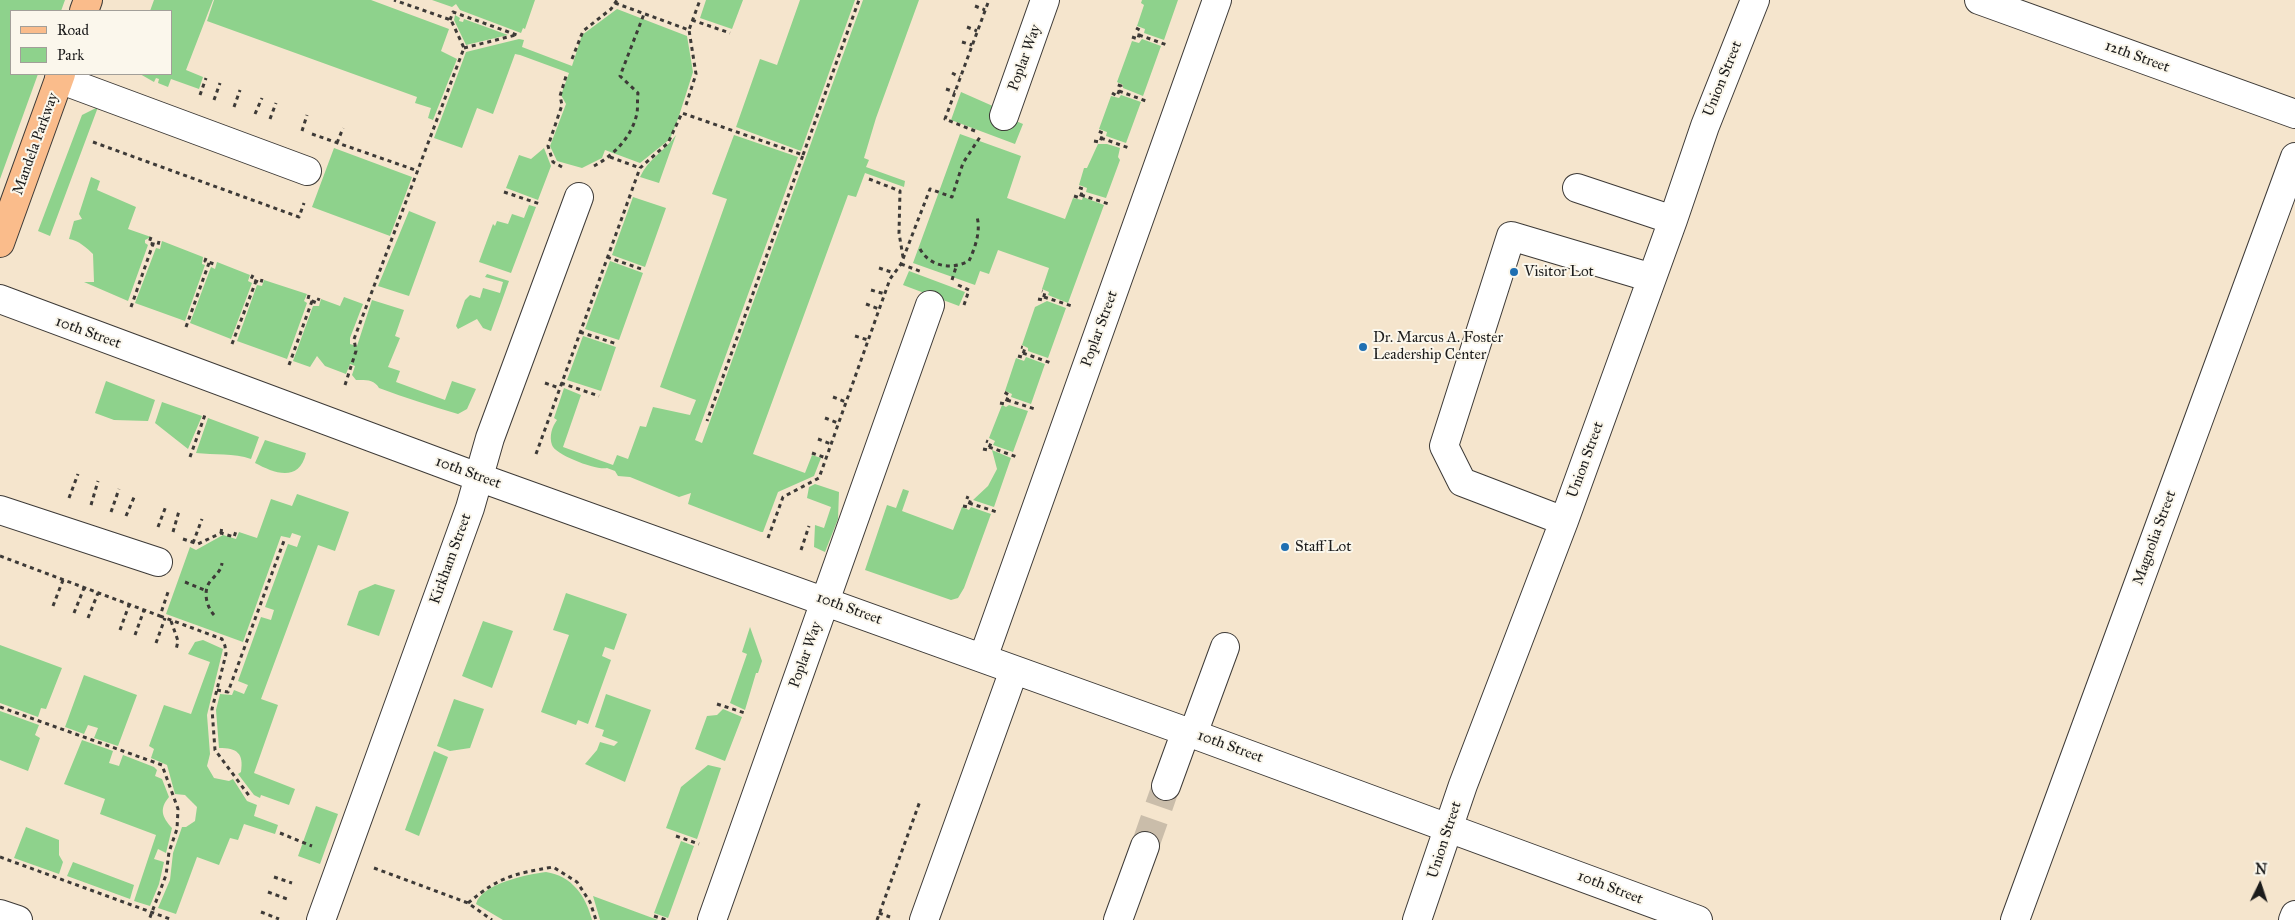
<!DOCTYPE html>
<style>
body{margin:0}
#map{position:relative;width:2295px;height:920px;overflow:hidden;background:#f5e5cd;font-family:"IM FELL Great Primer",serif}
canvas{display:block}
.legend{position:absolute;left:10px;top:10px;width:162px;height:65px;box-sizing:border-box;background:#fbf7ec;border:1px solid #a29f99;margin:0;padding:6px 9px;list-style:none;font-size:15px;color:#1c1c1c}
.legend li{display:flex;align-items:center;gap:10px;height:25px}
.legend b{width:25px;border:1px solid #a29f99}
.north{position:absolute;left:2235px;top:860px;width:50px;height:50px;-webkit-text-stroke:4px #fbf7ec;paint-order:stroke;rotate:4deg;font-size:14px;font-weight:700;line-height:20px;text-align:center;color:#1c1c1c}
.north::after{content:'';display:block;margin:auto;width:18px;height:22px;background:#1c1c1c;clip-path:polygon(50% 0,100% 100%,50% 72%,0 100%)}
</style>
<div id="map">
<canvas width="2295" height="920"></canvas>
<ul class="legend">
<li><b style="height:6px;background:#fabc8b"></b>Road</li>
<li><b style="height:14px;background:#8ed28c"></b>Park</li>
</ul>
<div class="north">N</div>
</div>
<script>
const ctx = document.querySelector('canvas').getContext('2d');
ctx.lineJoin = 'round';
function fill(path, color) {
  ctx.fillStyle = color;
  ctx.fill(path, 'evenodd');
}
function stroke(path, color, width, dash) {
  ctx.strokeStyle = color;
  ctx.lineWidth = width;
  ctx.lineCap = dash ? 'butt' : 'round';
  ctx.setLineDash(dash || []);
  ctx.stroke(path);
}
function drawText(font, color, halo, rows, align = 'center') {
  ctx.font = font + ' "IM FELL Great Primer",serif';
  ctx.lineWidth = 4;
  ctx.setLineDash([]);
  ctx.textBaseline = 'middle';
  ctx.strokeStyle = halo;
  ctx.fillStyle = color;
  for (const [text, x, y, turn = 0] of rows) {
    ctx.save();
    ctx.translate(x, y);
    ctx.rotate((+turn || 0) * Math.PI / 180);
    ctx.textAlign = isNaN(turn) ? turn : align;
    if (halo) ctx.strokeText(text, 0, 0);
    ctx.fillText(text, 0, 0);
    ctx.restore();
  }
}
fill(new Path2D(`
 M0 0H65L61 11H11V74H38L0 179Z
 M154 0H213L186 70 203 77 199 89 171 79 168 87 158 83 159 79 156 78 154 82 140 74H171V11H150Z
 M214 0H371L449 29 441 51 457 59 433 120 428 118 431 108 415 103 417 97 207 21Z
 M432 0H535L525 29 523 28 521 33 460 10 456 4 452 7Z
 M706 0H743L732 29 700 18Z
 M800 0H855L801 151 736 127 760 59 777 65Z
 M863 0H919L876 118 864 158 869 160 866 167 905 181 904 187 865 173 856 197 848 195 753 454 805 473 812 455 821 458 814 476 778 492 763 532H761L688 504 691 493 679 497 630 477 618 476 615 471 607 468C598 471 555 455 552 445 549 436 552 427 557 420L554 418 564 388 581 395 563 447 613 465 617 455 628 459 640 426 646 427 653 407 690 415 696 400 660 387 727 199 712 194 734 135 798 157 695 440 702 443Z
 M1142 0H1178L1164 40 1144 33 1145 29 1137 26 1144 5 1141 3Z
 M617 9 687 36 693 72 678 119 670 139 640 163 605 150 602 158 582 168 557 161 550 146 566 104 561 95 569 73 520 55 515 54 493 114 477 108 462 148 434 138 466 52 519 39 524 40 522 47 572 66 582 35Z
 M455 15 460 18 459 21 463 22 464 19 508 35 466 45 454 20Z
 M1142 39 1161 46 1143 96 1123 88V85L1117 82 1132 41 1139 43Z
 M961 92 995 107 1004 116 1023 124 1015 144 951 120Z
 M1121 95 1141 102 1126 143 1106 136 1107 132 1099 129 1111 96 1119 98Z
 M98 107 50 236 38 231 82 115Z
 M960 134 1021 156 1007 198 1065 219 1073 198 1082 200 1083 197 1104 205 1068 303 1048 295 1049 292 1042 289 1049 268 998 250 989 274 980 271 975 285 913 263Z
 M676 135 659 183 640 177C648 159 665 151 676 135Z
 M1098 144H1107L1120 148 1118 157 1120 160 1106 198 1086 192 1087 188 1079 185 1084 168H1087Z
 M334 148 412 177 390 236 312 207Z
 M544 148 551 166 538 200 506 188 519 155 531 159Z
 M91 177 100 181 97 190 136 207 128 229 151 237 145 240V243L148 245 128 301 84 282H94L93 254C87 248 78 240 69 239L74 221 82 219 79 214Z
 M633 197 666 208 645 267 612 255Z
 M529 205 536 207 511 273 479 262 493 224 495 226 497 221 508 224 512 214 524 218Z
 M409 211 436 222 409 296 378 286Z
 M162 241 203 257 202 264 205 265 185 321 135 303 156 248 160 249Z
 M610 261 643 273 619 340 585 329Z
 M217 262 250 275 248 281 252 283 231 339 190 323 211 267 215 269Z
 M909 271 965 292 959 306 903 285Z
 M487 274 509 281 491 331 483 328 477 319 458 329 456 326 465 300 470 295 480 298 483 288 500 293 503 282 485 277Z
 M264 280 307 294 304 301 307 303 287 359 237 341 257 285 262 286Z
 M344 297 363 304 350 338V344L357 346 372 300 404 310 395 336 400 338 388 367 400 371 396 382 445 400 452 381 476 389 467 409 458 414C431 406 406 398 379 388 374 379 365 380 356 380L352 375 355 366 350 364 346 374 325 366 317 356 310 367 293 361 313 306H319L321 299 340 306Z
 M1047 301 1066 308 1048 358 1028 351V348L1022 345 1035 307Z
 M583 336 616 347 601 391 567 380Z
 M1026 357 1045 364 1031 404 1011 397 1012 394 1005 391 1016 358 1024 361Z
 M106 381 155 400 148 421 114 420 95 413Z
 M162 402 202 416 188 449 155 423Z
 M1002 405 1006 407 1009 405 1028 411 1013 452 993 445 995 441 989 438Z
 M208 418 259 437 251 459C234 453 214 455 196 453Z
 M265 440 306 453C299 483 274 473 255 463Z
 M992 450 1011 458 994 507 973 500 988 486 997 469Z
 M815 484 839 492 838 519 825 552 814 547 815 525 824 528 831 507 807 498 809 487Z
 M903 489 909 491 902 511 953 530 962 507 969 510 971 507 991 514 964 588 958 598 951 600 865 570 887 505 896 508Z
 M297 494 349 512 335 551 318 545 261 699 278 705 254 773 295 789 289 805 261 795 260 798 254 795 238 774 241 772C244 753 237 748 219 748L216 710 220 694 232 695 234 690 244 694 248 685 238 681 261 617 271 620 274 610 265 607 288 544 297 547 301 536 292 533 290 538 281 536 243 642 166 614 190 547 196 550 223 535 236 539 239 532 257 538 271 499 292 506Z
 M375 584 395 590 379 636 347 625 359 591Z
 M566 593 627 614 614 650 605 647 602 656 611 660 588 724 578 720 576 725 541 712 569 635 553 630Z
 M483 621 513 631 492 688 462 676Z
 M750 627 762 661 758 673H756L745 710 730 703 747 654 742 652Z
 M203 640 223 649 207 715 210 754 207 766 214 778 229 781 233 779 247 801 257 805 254 816 278 825 275 834 244 824 238 840 230 838 219 865 197 857 176 914 158 908 170 880 173 853 182 827H186L195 821 197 807 185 795 175 794 167 765 151 758 154 749 149 746 164 705 191 714 210 662 188 654 195 642Z
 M0 645 62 668 46 709 41 708 38 717 0 703Z
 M84 675 137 695 118 746 94 738 98 728 88 725 84 734 65 727Z
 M606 694 651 710 625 782 585 764 597 750 600 742 614 746 618 742 602 736 604 730 595 727Z
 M454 699 484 709 470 748 450 751 437 746Z
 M723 709 742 717 725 761 695 749 707 716 717 715Z
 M0 711 39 725 35 735 40 738 28 771 0 760Z
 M82 740 113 751 109 763 119 766 123 755 154 767 157 770 155 776 162 779 169 797C159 809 162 817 172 828L166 853 158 849 154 859 164 862 159 884 150 906 134 901 156 835 100 814 105 799 64 784Z
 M434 751 448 757 419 836 405 830Z
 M708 765 721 768 697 839 666 828 681 787Z
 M316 806 338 814 320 864 298 856Z
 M26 827 59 840V855L63 862 59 874 14 858Z
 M681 841 694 846 668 918 654 913Z
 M73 862 134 885 130 899 67 876Z
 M546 872C572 876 586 896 592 920H503L476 904C481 884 528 874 546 872Z
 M593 896 658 920H600Z`), '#8ed28c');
stroke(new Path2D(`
 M1145 846 1166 786`), '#cabdaa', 28, [28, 14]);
const minor = new Path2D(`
 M1979 0 2295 114
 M59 79 307 171
 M1004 116 1045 0
 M1577 188 1673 220
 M0 299 478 477 1193 734 1698 920
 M0 510 158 562
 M1564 521 1462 482 1444 446 1511 236 1652 278
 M983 658 1217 0
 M1193 734 1225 647
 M1166 786 1186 731
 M0 914 18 920
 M321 920 470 508 490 438 579 197
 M712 920 930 305
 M924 920 1014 670
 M1118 920 1145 846
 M1417 920 1463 785 1564 521 1673 220 1705 126 1755 0
 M2015 920 2295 157
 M2293 920 2295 915`);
const major = new Path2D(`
 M84 11 88 0
 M0 243 61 74`);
stroke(minor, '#3d3a37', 30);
stroke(major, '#3d3a37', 30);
stroke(new Path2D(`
 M615 3 689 30 700 0
 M975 6 985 10
 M450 20 453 12 517 35
 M692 20 730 33
 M967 27 977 31
 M1139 35 1167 45
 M1132 37 1138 39 1140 30 1136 28
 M962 42 972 45
 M464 48 516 35
 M572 59 583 31 611 9 617 0
 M952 73 960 77
 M946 89 955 92
 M1119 91 1146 101
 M1112 93 1117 96 1121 86 1115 84
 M200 95 206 78
 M214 100 220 83
 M686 105 696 74 689 30
 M234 107 240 90
 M255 114 262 98
 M270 119 276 103
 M302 131 307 115
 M975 131 945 119 989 0
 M312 134 418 171
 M1101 138 1129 148
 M1094 141 1100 142 1103 133 1098 131
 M93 142 299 217 304 203
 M337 143 343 128
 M803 155 859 0
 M610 157 640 168
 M594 166C614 155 632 137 637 113 638 107 637 100 638 93L620 76 644 14
 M562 167 553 162 548 146 562 105 560 96 567 73
 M869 179 900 191 899 233 903 257
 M504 192 540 204
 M1081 195 1109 204
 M1074 196 1080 198 1083 189 1077 187
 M151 237 149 243 158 245 159 241
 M920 249C930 267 952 270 969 261 975 248 981 231 977 217
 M607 257 644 270
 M206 258 205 261 214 264 215 261
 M901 264 922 272
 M879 268 894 273
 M253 275 251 279 261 283 262 279
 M952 280 956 267
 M958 285 969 290 964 305
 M871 290 885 294
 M309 295 308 299 312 301
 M1044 297 1072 306
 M1038 299 1043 300 1045 292 1042 291
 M312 301 317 303 319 298
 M866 304 879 309
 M131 307 153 244
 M186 327 209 263
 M580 332 617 344
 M855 336 868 340
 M232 344 256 281
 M1023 353 1051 363
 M1018 356 1022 357 1025 348 1021 347
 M289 365 312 301
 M545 383 559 388
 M561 383 599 396
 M345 385 356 351 354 339 464 48 451 20 394 0
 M833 397 846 402
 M1007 400 1035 409
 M1000 403 1005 404 1009 395 1004 392
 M825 418 838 423
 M818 439 831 444
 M989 447 1017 457
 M983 449 988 450 991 443 986 441
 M812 453 826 458
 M536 454 640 168 668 143 682 113 803 155 707 421
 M190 457 206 412
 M69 498 78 474
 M969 503 997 512
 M91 505 98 481
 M963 506 968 507 971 499 966 497
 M111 512 119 489
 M126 516 135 495
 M158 527 166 506
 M173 532 179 511
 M221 533 222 526
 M768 538 783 497 819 478 890 279 901 264 930 189 952 197 963 163 980 137
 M183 539 198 544 221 533 234 537 236 531
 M193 543 202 519
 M801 550 809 526
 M0 556 160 616 168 592
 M185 582 207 591
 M53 606 63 580
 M74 613 84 588
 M214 615C207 607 203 593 209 583 214 576 221 572 222 563
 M160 616 222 639 225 646 226 654 212 709 215 750 250 797
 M88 618 98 593
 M171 621 178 641 176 650
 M120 630 129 605
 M135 635 144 610
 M156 643 165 618
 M217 690 228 692 285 538
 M717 704 745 713
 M0 707 162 765 178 809 177 829 169 852 166 875 149 920
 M280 833 312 846
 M676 836 699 844
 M0 857 170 919
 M374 868 468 903 492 920
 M274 877 292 883
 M268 892 287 899
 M468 903C500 876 514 874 553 867L577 882 590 902 596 920
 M261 912 279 919
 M879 913 890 917
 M654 916 666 920
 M877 920 920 801`), '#3d3a37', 3, [4, 4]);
stroke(minor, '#fff', 28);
stroke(major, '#fabc8b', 28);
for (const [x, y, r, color] of [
 [1514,272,5,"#1f6fb2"],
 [1363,347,5,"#1f6fb2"],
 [1285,547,5,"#1f6fb2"]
]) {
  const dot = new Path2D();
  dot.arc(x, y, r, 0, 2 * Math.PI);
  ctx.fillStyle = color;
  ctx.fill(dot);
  stroke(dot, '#fbf7ec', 2);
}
drawText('15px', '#1c1c1c', '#fbf7ec', [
 ["12th Street",2137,57,20],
 ["Poplar Way",1025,58,-70],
 ["Union Street",1723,79,-68],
 ["Mandela Parkway",36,144,-70],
 ["Poplar Street",1100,329,-70],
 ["10th Street",88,333,20],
 ["Union Street",1586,460,-70],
 ["10th Street",468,473,20],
 ["Magnolia Street",2155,538,-70],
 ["Kirkham Street",451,559,-70],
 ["10th Street",849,609,20],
 ["Poplar Way",806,655,-70],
 ["10th Street",1230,747,20],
 ["Union Street",1445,840,-72],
 ["10th Street",1610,888,21]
]);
drawText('15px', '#1c1c1c', '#fbf7ec', [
 ["Visitor Lot",1524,272],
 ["Dr. Marcus A. Foster",1373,338],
 ["Leadership Center",1373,355],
 ["Staff Lot",1295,547]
], 'left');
</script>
